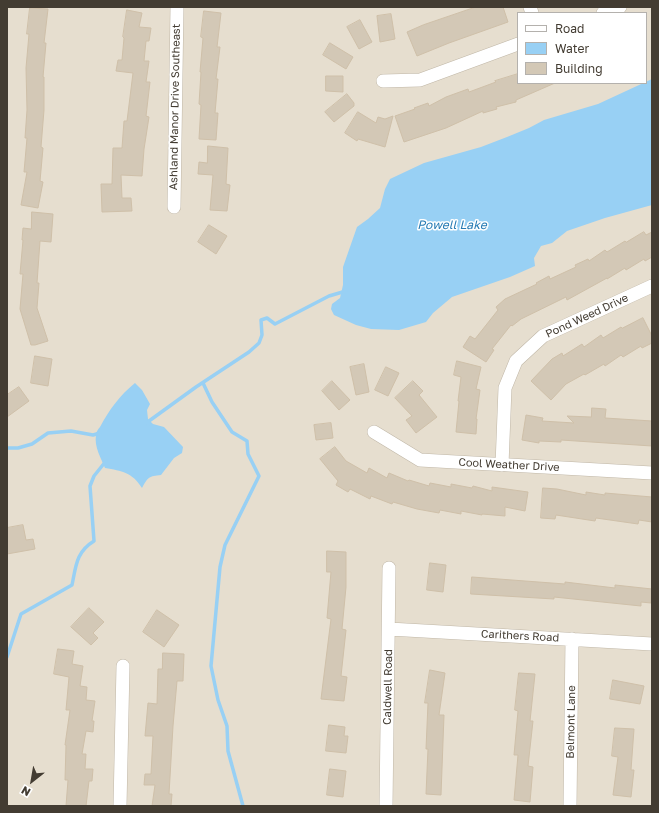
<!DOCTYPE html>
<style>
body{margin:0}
#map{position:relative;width:659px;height:813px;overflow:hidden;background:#f2ede1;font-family:"Golos Text",sans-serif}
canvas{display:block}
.frame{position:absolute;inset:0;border:8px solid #433c32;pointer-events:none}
.legend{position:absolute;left:517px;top:12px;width:130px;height:72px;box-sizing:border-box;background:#fff;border:1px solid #b4b1ad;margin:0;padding:5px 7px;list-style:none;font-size:12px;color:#433c32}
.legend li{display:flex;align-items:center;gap:8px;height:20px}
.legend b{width:20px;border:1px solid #b4b1ad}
.north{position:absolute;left:12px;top:761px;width:40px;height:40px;-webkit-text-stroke:3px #fff;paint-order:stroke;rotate:211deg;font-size:11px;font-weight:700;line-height:16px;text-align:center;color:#433c32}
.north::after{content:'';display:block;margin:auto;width:14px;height:18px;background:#433c32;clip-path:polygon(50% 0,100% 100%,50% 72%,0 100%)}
</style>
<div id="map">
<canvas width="659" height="813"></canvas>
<div class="frame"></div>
<ul class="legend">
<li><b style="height:5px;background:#fff"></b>Road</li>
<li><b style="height:11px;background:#98d0f4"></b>Water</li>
<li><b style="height:11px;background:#d3c8b6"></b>Building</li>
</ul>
<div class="north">N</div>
</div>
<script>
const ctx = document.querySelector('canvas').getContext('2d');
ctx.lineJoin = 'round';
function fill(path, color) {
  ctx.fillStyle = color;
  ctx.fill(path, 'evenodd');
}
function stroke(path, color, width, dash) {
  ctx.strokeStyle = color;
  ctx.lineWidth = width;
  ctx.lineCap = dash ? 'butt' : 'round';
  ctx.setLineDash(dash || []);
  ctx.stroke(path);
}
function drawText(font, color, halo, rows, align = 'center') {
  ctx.font = font + ' "Golos Text",sans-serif';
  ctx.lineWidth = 3;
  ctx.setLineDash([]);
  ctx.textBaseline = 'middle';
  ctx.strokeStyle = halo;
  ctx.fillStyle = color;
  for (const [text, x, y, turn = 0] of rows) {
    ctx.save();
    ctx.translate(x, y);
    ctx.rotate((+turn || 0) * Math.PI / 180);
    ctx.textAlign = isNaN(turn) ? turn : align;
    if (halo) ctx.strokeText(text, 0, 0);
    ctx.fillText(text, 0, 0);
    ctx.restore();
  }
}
fill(new Path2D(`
 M7 7H652V806H7ZM518 13H646V83H518Z`), '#e6decf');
fill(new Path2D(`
 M652 79V205L605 218 567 231 552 243 541 246 534 258 535 266 510 277 452 297 433 313 426 322 399 330 371 329 356 325 334 315 331 309 332 304 340 298 343 285V267L357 227 368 219 380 208 385 189 390 179 424 163 481 147 507 137 529 128 544 120 598 104Z
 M135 383 142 390 150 404 147 410 148 419 153 424 164 427 183 447 182 453 174 458 161 475C149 476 148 477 142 488 132 472 122 471 105 468 101 458 94 447 96 435 96 432 98 429 100 427 109 410 120 395 135 383Z`), '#98d0f4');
stroke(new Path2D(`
 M203 383 212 402 232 432 247 441 248 454 259 476 225 545 220 567 211 666 218 700 227 726 228 751 243 806
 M148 424 149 421 196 387 249 352 259 343 262 335 261 320 267 318 275 324 329 296 346 291
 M7 448H18L32 444 48 433 71 431 93 435 100 433
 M7 657 21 614 72 585C76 566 76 552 94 541L90 486 94 476 106 461`), '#98d0f4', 3.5);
const building = new Path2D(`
 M476 7H503L508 22 449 43 417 56 407 32 423 25Z
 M30 8 48 9 44 43H46L43 77H44V110L41 147 43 148 40 181 43 182 38 208 21 205 27 172H24L27 138H25L27 110 26 68 29 34H27Z
 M127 10 142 13 139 27 151 28 149 41H146L144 61H149L146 82H150L146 116 149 117 144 149 142 176 121 175 122 198H131L132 211 102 212 101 184H112L113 148H122L124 121H127L133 73 116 71 118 60H122L124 38 123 37Z
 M204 11 221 13 217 47H220L216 79H218L215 113H218L216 140 199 139 201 105 199 104 201 72H200L203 38 201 37Z
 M391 14 395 39 380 42 377 16Z
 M360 20 372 42 359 49 347 27Z
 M330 43 353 57 346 69 323 55Z
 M518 74V83H555L516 100V102L496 107 497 109 483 113V111L446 128 404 142 395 116 415 109 414 108 428 103 429 106 446 97 468 89 469 92 496 82 495 81Z
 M326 76H343V92L326 91Z
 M347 94 354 103V106L334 122 325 112Z
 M358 112 376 123 378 117 385 119 393 116 385 147 358 139 357 141 345 133Z
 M208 146 228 148 226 184 230 185 227 211 210 210 213 175 198 174 199 162 207 163Z
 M32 212 53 214 51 242 40 241 37 283H39L37 308 48 341 35 345H31L20 309 23 274H20L23 240H22L23 228 31 229Z
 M209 225 227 236 216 254 198 242Z
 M644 232 646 235 652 232V257L645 261 644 259 626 270 625 268 607 279V278L567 300 566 297 521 319 512 326 511 325 492 349 494 350 486 362 463 347 470 336 475 339 498 310 496 307 505 299 537 284 536 283 549 276 550 279 576 267 575 265 588 259 589 261 605 250 607 252 625 241 626 242Z
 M643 318 652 336V343L642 348 641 346 623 357 621 355 605 366 604 364 585 375 584 374 566 384 551 400 531 381 552 359 562 353 563 356 582 344 584 347 601 335 603 338 621 327 622 328Z
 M35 356 52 359 48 386 31 383Z
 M457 361 481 367 476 389 480 390 476 419H477L476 434 456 432 459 401H458L461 377 454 375Z
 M364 364 369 392 356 395 350 367Z
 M386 367 399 373 388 396 375 390Z
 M332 381 350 400 339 410 322 391Z
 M413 381 423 391 419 395 437 417 416 433 406 420 412 416 395 398Z
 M19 387 29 401 7 417V395Z
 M592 408 606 409 605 418 652 421V446L561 440V442L539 441V443L522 440 526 415 543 418 542 421 574 423 567 416 591 417Z
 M331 423 333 438 316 440 314 425Z
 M335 447 346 461 367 473 369 468 387 478 389 473 408 481 409 480 429 486 430 483 451 487V484L472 488 473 486 492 491V487L528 492 525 511 505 507V516L482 514V515L461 511V514L440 510 439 513 417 509 393 502 392 504 371 496 370 499 350 489 348 492 336 485 338 481 320 459Z
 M543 488 557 489 586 495V492L605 495V493L652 497V522L639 520 638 524 596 518 595 521 556 515 555 519 541 518Z
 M23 525 26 540 33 539 35 549 7 554V528Z
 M327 551 346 552V587L342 629 346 630 341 676 347 677 344 701 321 699 331 619 327 618 331 572H327Z
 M430 563 446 565 443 592 427 590Z
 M472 577 565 584V582L615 588V585L652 589 651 603 641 602V606L554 597V599L471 594Z
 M89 608 104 622 93 633 98 638 91 645 71 627Z
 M157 610 179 625 164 647 143 632Z
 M58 649 74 651 72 664 83 666 80 686 87 687 86 700 95 701 92 721H94L93 732 86 731 82 754H86L85 769H93L92 781H89L86 806H66L68 780H65L66 745H65L70 710H66L69 677 54 674Z
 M163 653 184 654 183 681H177L173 726 169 794H172L171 806H152L155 785H144L145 774H151L153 736H145L148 703 157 704 158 669H162Z
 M430 670 445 673 439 715H444L441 795 426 794 428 749H426L428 703H425Z
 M519 673 535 674 530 721H533L528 766 533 767 530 802 514 800 518 755H514L518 711 515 710Z
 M613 680 644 686 640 704 610 699Z
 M329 725 345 727 344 736H348L346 753 326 751Z
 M615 728 634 729 631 770H634L631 797 613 795 618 757 612 756Z
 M330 769 346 771 343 797 327 795Z`);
fill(building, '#d3c8b6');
stroke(building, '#cfc0a9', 1);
const street = new Path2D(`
 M530 7 532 13
 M603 13 620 7
 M383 81 420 80 518 44
 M174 207 177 7
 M374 432 420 460 652 473
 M502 465 505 388 516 361 543 336 652 286
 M389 629 652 644
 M120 806 123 666
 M386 806 389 568
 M570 806 572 639`);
stroke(street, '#c0b7a7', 14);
stroke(street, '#fff', 13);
drawText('11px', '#433c32', '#fff', [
 ["Ashland Manor Drive Southeast",175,107,-89],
 ["Pond Weed Drive",587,316,-25],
 ["Cool Weather Drive",509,465,3],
 ["Carithers Road",520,636,3],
 ["Caldwell Road",388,687,-89],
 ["Belmont Lane",571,722,-89]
]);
drawText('italic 12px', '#267bb4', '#fff', [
 ["Powell Lake",452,225]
]);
</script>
